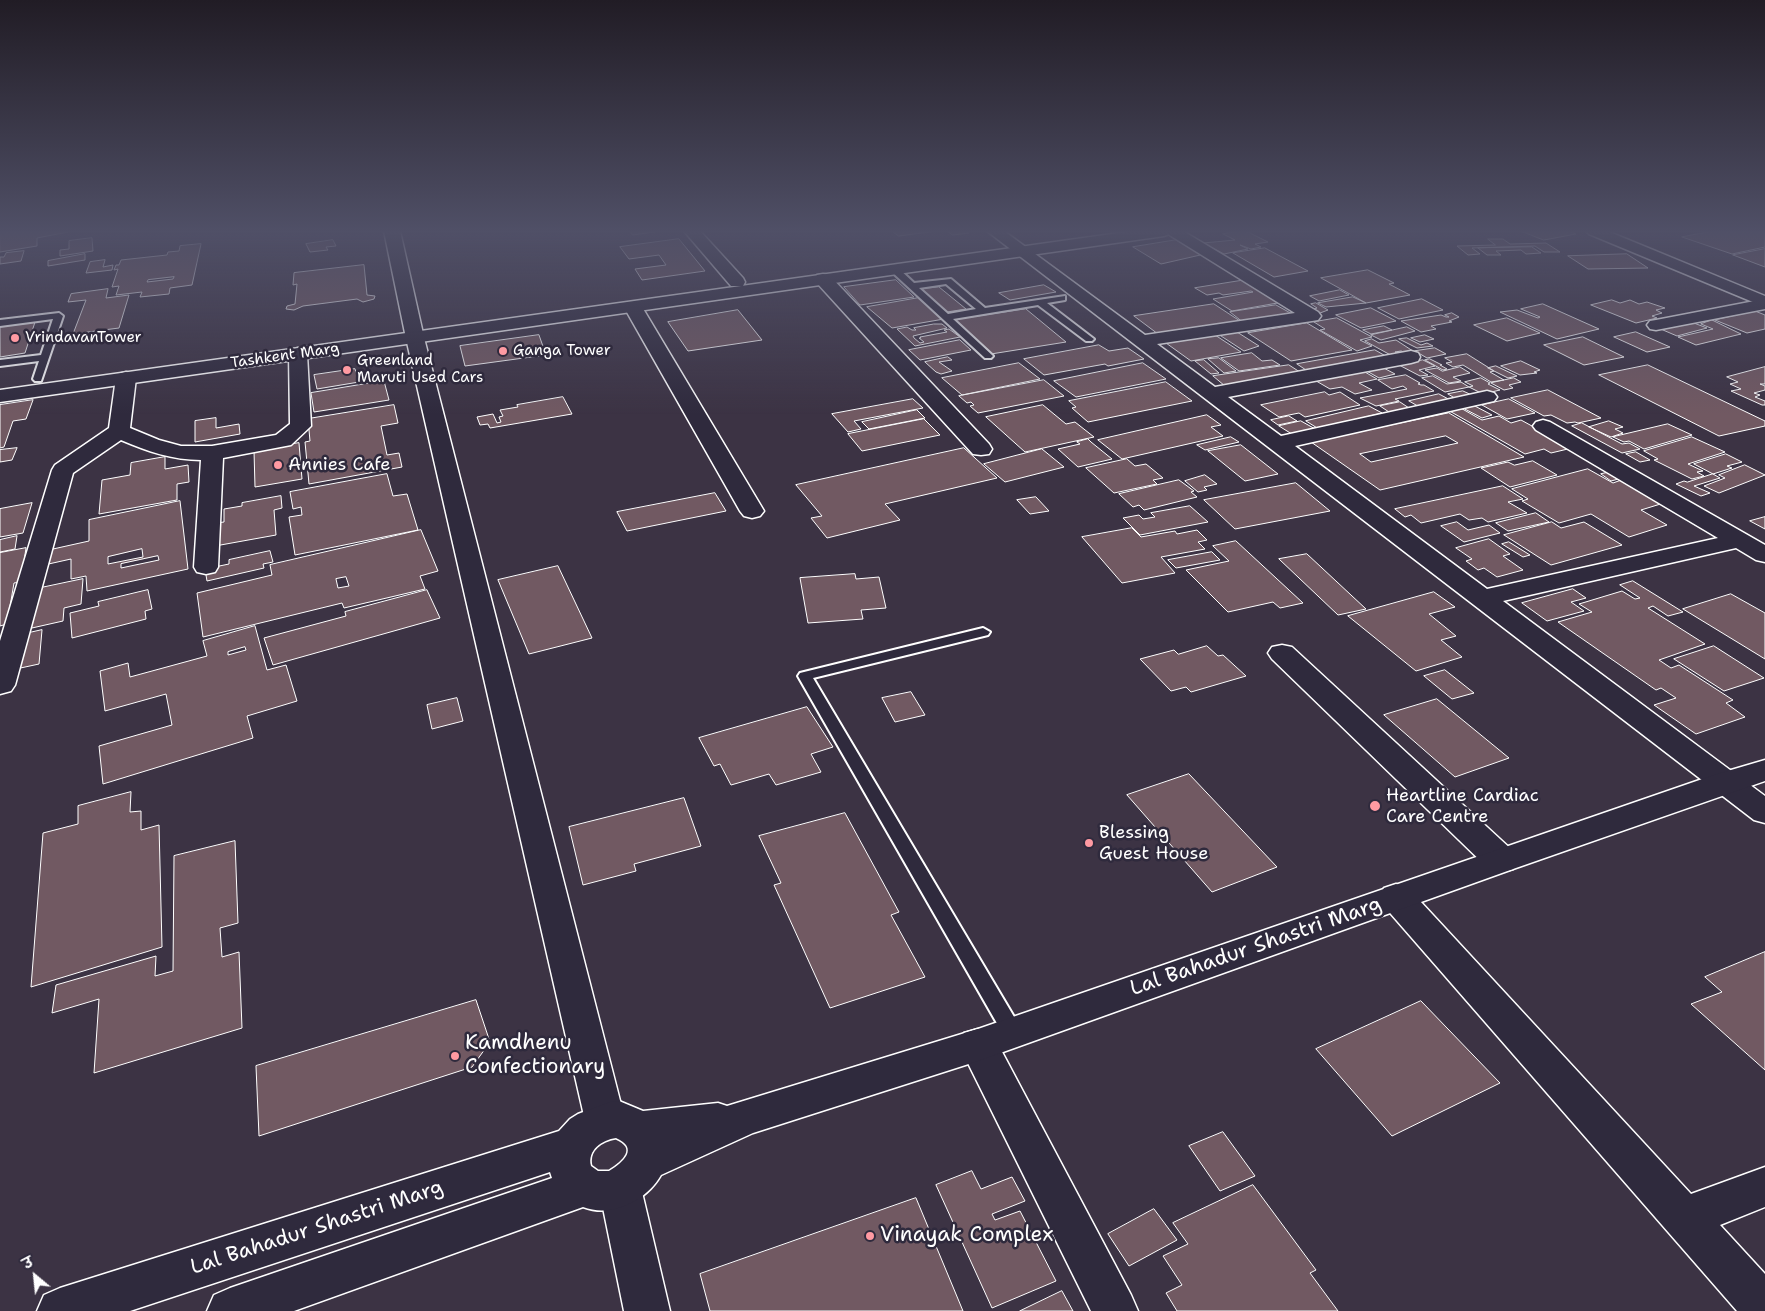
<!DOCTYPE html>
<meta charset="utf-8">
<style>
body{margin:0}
#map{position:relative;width:1765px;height:1311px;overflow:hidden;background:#3c3344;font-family:"Shantell Sans","Playpen Sans Deva",sans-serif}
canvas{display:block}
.north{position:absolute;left:10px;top:1251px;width:50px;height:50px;-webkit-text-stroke:4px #2f2a3d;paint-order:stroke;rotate:332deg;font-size:14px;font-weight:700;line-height:20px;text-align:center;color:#fff}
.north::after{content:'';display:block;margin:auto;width:18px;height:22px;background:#fff;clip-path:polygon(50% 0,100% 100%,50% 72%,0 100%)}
</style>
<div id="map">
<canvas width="1765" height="1311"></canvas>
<div class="north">उ</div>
</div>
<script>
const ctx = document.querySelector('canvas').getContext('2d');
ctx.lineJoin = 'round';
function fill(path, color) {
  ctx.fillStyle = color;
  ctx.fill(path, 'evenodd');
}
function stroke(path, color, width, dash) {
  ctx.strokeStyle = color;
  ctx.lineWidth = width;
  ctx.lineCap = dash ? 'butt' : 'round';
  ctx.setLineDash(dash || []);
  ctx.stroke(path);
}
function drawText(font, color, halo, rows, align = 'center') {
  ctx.font = font + ' "Shantell Sans",sans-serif';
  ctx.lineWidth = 5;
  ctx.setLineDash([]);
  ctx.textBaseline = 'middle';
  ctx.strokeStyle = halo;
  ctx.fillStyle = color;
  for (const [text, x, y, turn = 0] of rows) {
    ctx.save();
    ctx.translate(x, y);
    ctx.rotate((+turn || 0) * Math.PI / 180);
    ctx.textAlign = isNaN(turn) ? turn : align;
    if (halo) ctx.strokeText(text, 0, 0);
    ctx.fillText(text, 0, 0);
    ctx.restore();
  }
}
const building = new Path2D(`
 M0 231H68V232L37 238V246L0 252Z
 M629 231H661L633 235Z
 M892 231H937L899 236Z
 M947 231H966L969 233 953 235Z
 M1239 231H1246L1268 242 1255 244 1261 247 1251 249 1240 245 1248 249 1224 254 1203 243 1235 240 1223 234Z
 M1521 231H1569L1576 234 1544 240Z
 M1713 231H1765V247L1732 254 1682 237Z
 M92 238 93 251 60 256V250L69 249V241Z
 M679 239 705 271 642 280 635 269 666 265 659 255 629 259 620 247Z
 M1488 239H1503L1510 244 1546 243 1560 252H1544L1535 246 1472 248 1480 254 1468 255 1457 246 1495 245Z
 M333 240 336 246 326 247 328 250 310 252 306 244Z
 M1176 240 1185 245 1192 244 1209 253 1161 264 1133 247Z
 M201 244 192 285 170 288 169 294 140 297 142 292 116 295 119 286 112 287 118 269 114 270 116 265H119L121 260 167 255 168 252 179 251 180 246ZM174 277 173 279 147 282 148 280Z
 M1532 247 1541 253 1526 254 1521 250 1496 251 1501 255H1487L1478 248Z
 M1265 248 1308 271 1274 277 1233 253Z
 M1765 249V267L1733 255Z
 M24 251 21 261 0 264V257H4L6 253Z
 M85 254V260L48 266V261Z
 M1627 254 1648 268 1588 269 1568 256Z
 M105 260 103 267 113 265 112 270 86 273 90 262Z
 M364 265 367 295 375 296 374 299 363 302 357 299 303 306 294 310 286 309 287 306 295 304 297 284 293 285 294 273Z
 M1368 270 1394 283 1389 284 1410 295 1366 303 1321 278Z
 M896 280 914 297 860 305 844 287Z
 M1245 280 1283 302 1232 311 1213 299 1253 292 1251 291 1223 295 1219 293 1207 295 1195 288Z
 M1044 285 1056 292 1010 300 999 293Z
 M939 287 966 309 947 312 921 289Z
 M108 289 106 298 129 295 119 328 73 334 86 300 68 302 71 294Z
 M1340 290 1349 295 1319 301 1310 296Z
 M1353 297 1366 303 1326 307 1318 303Z
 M918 298 944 319 892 328 867 307Z
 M1422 299 1443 310 1399 319 1378 308Z
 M1612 300 1620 303 1630 300 1639 304 1647 302 1665 308 1656 310 1662 313 1652 316 1657 318 1636 323 1591 305Z
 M1316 303 1328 310 1320 313 1313 309 1317 308 1311 304Z
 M1214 304 1240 321 1158 334 1134 316Z
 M1543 304 1599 329 1557 339 1500 312 1517 310 1538 318 1540 317 1521 309Z
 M1276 305 1294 315 1244 323 1230 312Z
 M1371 308 1396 321 1361 328 1336 315Z
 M1026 309 1066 342 991 354 953 320Z
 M738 310 762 340 688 351 668 322Z
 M1755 311 1765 315V329L1747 333 1715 320Z
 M1452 313 1459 317 1449 321 1452 322 1431 326 1436 329 1421 332 1401 321 1441 315 1446 317H1449L1445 315Z
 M1337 318 1372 337 1360 340 1372 346 1357 351 1320 330 1325 329 1314 322Z
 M1507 318 1540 333 1507 341 1474 325Z
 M36 319 25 353 0 357V324Z
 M1686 320 1707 328 1677 336 1656 327Z
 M1712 320 1741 334 1696 345 1678 337 1713 329 1701 324Z
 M1307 323 1352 350 1291 361 1248 333Z
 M934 324H942L947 328 913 336 914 338 920 343 924 342 919 338H921L920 337 947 332 944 330 949 329 960 337 915 346 897 329 907 327 912 330H916L914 328Z
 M1384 326 1392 330 1371 334 1363 330Z
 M1407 327 1415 331 1381 340 1371 335Z
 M1237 332 1259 346 1244 351 1218 334Z
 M1636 332 1670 347 1647 352 1614 337Z
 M539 335 546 355 465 366 460 346Z
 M1215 335 1241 352 1191 361 1166 343Z
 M1425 335 1434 339 1420 342 1411 338Z
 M1583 337 1624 357 1584 365 1544 345Z
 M1407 338 1421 345 1427 343 1433 346 1417 348 1399 339Z
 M1372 339 1379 343 1396 340 1419 355 1405 356 1399 353 1404 352 1401 351 1395 352 1404 357 1396 358 1365 341Z
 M960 340 971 350 920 360 909 350Z
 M1099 345 1109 351 1128 348 1144 359 1108 366 1105 364 1044 375 1024 359Z
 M1435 348 1446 354 1427 358 1415 351Z
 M1375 350 1391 359 1312 374 1297 364Z
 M1252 353 1262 361 1272 360 1280 365 1239 371 1221 358Z
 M1467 354 1494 371 1490 372 1504 380 1491 382 1463 365 1453 367 1446 363 1452 362 1445 358Z
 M948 357 952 360 939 362 952 371 941 374 936 372 925 362Z
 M1219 358 1236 371 1224 373 1208 359Z
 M1430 359 1442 365H1440L1447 369 1443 370 1425 360Z
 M1204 360 1219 373 1211 374 1195 361Z
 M1423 360 1435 366 1419 370 1428 375 1420 376 1399 365Z
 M1521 361 1540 370 1534 372 1537 373 1520 375 1501 366Z
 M1019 363 1040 379 962 395 942 378Z
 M1143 363 1166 379 1076 397 1054 381Z
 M1289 365 1303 374 1225 386 1213 376Z
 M1648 365 1765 421V426L1719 436 1599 375Z
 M1380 366 1395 374 1379 378 1365 370Z
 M1496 366 1517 376 1508 378 1488 368Z
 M1460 367 1470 373 1453 377 1461 381 1449 383 1425 370 1437 368 1442 371Z
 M1765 367V384H1760L1765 386V390L1754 393 1760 395 1755 397 1765 401V405H1762L1731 391 1741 389 1730 384 1738 382 1727 377Z
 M1358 368 1377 379 1359 383 1372 390 1355 394 1342 387 1330 389 1311 378Z
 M355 369 359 382 317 389 314 375Z
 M1406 375 1420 383 1418 384 1421 385H1424L1434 391 1395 399 1399 401 1376 406 1360 398 1407 389 1403 386 1392 389 1378 380Z
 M1433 376 1447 384 1461 382 1469 387 1445 392 1422 378Z
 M1481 378 1490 383 1488 384 1500 390 1483 394 1469 387 1473 386 1465 382Z
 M1514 378 1521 382 1509 385 1513 388 1504 390 1491 383Z
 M1044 380 1064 396 978 413 970 406 974 405 971 402 967 403 959 396Z
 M384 381 389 400 314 412 311 393Z
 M1166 382 1192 401 1088 422 1072 408 1076 407 1069 401Z
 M1548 390 1601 418 1578 423 1575 422 1567 423 1551 415 1544 416 1511 398Z
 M1463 391 1474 396 1458 400 1448 394Z
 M1325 392 1329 395 1340 392 1360 405 1305 417 1299 413 1279 417 1261 405Z
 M1439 394 1454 402 1423 409 1409 401Z
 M563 397 572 414 490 428 488 424 480 425 477 417 493 414 497 423 501 422 499 417 503 416 500 410 518 407 517 405Z
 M913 399 923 408 854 421 861 429 848 432 832 414Z
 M1509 399 1535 413 1507 419 1482 405Z
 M33 400 26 419 13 421 4 447 0 448V405Z
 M1400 402 1412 410 1392 414 1380 406Z
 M1471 404 1492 415 1482 418 1461 407Z
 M394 405 398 423 381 426 387 455 399 453 402 467 309 484 305 442 310 441 308 419Z
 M1043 405 1066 424 1075 422 1094 437 1025 452 986 417Z
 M1369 406 1382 413 1333 425 1322 431 1306 421Z
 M1457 406 1482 420 1499 416 1511 423 1521 420 1572 448 1551 453 1544 449 1525 454 1446 409Z
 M917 410 925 418 869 429 862 422Z
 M1449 413 1524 457 1380 490 1311 442ZM1446 436 1458 443 1371 462 1360 454Z
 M1207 415 1221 425 1211 427 1223 436 1122 459 1098 440Z
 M1289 416 1297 421 1278 425 1271 420Z
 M216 418V428L239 424 240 434 195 442V421Z
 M924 419 940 435 862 451 848 434Z
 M1301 421 1317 430 1295 436 1279 426Z
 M1609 421 1623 427 1615 429 1623 433 1611 437 1589 427Z
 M1582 423 1622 444 1629 443 1640 449 1622 453 1572 426Z
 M1668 424 1692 435 1644 449 1629 441 1624 442 1613 437Z
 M1231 437 1239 442 1205 450 1197 445Z
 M1692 437 1725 452 1688 464 1703 471 1697 472 1704 476 1692 479 1654 460 1658 459 1644 451Z
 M1088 439 1091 442 1112 459 1078 467 1058 449 1080 444 1077 442Z
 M299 443 302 479 255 487 254 451Z
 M1241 445 1278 474 1245 481 1208 451Z
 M17 448 12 460 0 462V450Z
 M964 448 997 478 885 504 900 520 827 538 811 518 822 516 796 485Z
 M1042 449 1064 467 1005 482 984 464Z
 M1636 452 1650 460 1640 462 1626 454Z
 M1726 454 1742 462 1727 466 1732 468 1713 474 1694 464Z
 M165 457V469L188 465 189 482 177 484V500L99 514 102 480 130 475 131 463Z
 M1127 459 1135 466 1146 464 1163 478 1153 480 1157 484 1114 493 1086 468Z
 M1533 461 1557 475 1510 487 1481 468 1508 462 1514 465Z
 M1745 465 1765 475 1719 493 1704 486 1725 478 1719 475Z
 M1588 469 1613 483 1624 479 1667 502 1641 510 1667 525 1629 537 1591 514 1559 523 1522 501 1528 499 1512 489Z
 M1615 471 1626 477 1611 481 1601 474Z
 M387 474 393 496 407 494 418 530 295 555 289 517 302 515 301 507 293 509 290 492Z
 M1713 474 1720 478 1694 486 1710 493 1701 496 1676 484 1684 481 1687 482Z
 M1205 475 1217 484 1204 487 1207 490 1198 492 1185 481Z
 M1179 480 1194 491 1191 492 1197 497 1144 510 1139 505 1133 507 1119 494Z
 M1296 483 1330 511 1235 529 1204 500Z
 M1503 486 1523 499 1508 502 1527 513 1488 522 1482 518 1469 520 1460 514 1421 523 1411 515 1405 517 1395 509Z
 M715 493 726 511 627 531 617 512Z
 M281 496 282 508 274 510 276 535 215 546 216 523 224 522V509L242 506V503Z
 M1036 497 1049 511 1030 514 1017 500Z
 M180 501 188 569 87 591 86 576 71 579V559L44 565V551L89 541V520ZM142 549 143 557 108 564V557ZM158 556 159 560 121 568V564Z
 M32 503 23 533 0 537V509Z
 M1190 506 1208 522 1140 535 1123 518 1139 515 1143 519 1155 517 1151 513Z
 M1536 513 1549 522 1508 531 1496 523Z
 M1765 517V529L1750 521Z
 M1457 522 1468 530 1489 525 1500 533 1464 542 1441 526Z
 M1552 522 1561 528 1584 522 1622 545 1551 565 1504 535Z
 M1132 528 1141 537 1175 531 1177 534 1197 530 1207 540 1198 542 1205 549 1161 557 1175 573 1122 583 1082 537Z
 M421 530 438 571 420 576 425 589 344 608 342 603 203 637 197 593 272 575 270 565ZM346 577 349 586 338 588 336 579Z
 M17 536 15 549 0 552V540Z
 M1489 539 1510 554 1503 556 1523 570 1497 577 1484 568 1478 570 1466 561 1472 559 1456 548Z
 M1236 541 1303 603 1280 608 1273 602 1228 612 1186 570 1229 561 1213 546Z
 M1509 542 1530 555 1523 557 1502 544Z
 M26 548 21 582 14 583 7 624 0 626V553Z
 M270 551 273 562 263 564 264 568 207 581 205 569 229 564V560Z
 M1212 552 1220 560 1176 568 1168 560Z
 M1307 554 1366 609 1338 615 1279 559Z
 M558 566 592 638 529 654 498 580Z
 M855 574 856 579 879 577 886 608 861 610 863 619 808 623 800 578Z
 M83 579 81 604 64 608 63 621 23 630 17 593Z
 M1633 581 1683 612 1668 616 1653 606 1648 608 1705 644 1659 660 1671 668 1679 665 1733 700 1726 703 1745 717 1696 734 1654 705 1676 698 1661 688 1656 690 1558 622 1592 612 1579 604 1622 591 1635 599 1640 598 1620 585Z
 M1573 589 1586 598 1571 602 1584 611 1547 621 1522 603Z
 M148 590 152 609 145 611 146 619 72 638 70 613 99 606 98 602Z
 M427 590 440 618 273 665 264 638 346 616 345 612Z
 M1434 592 1455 607 1429 614 1456 636 1441 640 1462 657 1416 671 1348 616Z
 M1731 594 1765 613V659L1683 609Z
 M255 626 267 670 286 665 297 701 247 716 253 738 103 784 99 746 172 725 166 694 105 711 100 671 128 663 130 677 207 656 203 641Z
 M42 630 39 664 2 672 7 638Z
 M1207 646 1218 656 1223 655 1246 676 1191 692 1186 687 1171 691 1140 659 1174 650 1178 654Z
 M1714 646 1764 678 1724 691 1674 659Z
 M245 647 246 650 228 655V652Z
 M1445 670 1474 693 1452 699 1424 676Z
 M911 692 925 715 895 722 882 698Z
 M457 698 463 721 432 729 427 705Z
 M1437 699 1509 758 1455 777 1384 715Z
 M807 707 833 747 811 754 821 772 776 785 769 774 731 785 720 764 714 766 699 738Z
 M1189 774 1277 867 1212 892 1127 795Z
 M131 792 130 812 141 811V830L159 825 162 947 31 987 43 833 78 824V806Z
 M684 798 701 846 634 864 636 871 583 885 569 827Z
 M845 813 899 912 891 915 925 977 830 1008 774 885 781 883 759 836Z
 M235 841 238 923 220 928 222 957 239 952 242 1028 94 1073 99 999 52 1013 56 985 156 956 155 976 173 971 174 856Z
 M1765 952V1070L1691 1004 1722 992 1705 977Z
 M476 1000 490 1042 472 1067 259 1136 256 1066Z
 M1421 1001 1500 1083 1392 1136 1316 1049Z
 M1223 1132 1255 1176 1220 1191 1189 1146Z
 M972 1171 981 1189 1012 1177 1025 1201 992 1214 995 1220 1020 1211 1056 1281 992 1308 936 1185Z
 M1253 1185 1316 1270 1310 1273 1338 1311H1177L1166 1293 1182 1285 1163 1256 1188 1244 1173 1223Z
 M916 1198 963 1311H710L700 1274Z
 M1154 1209 1177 1240 1129 1266 1108 1234Z
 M1062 1291 1073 1311H1020Z`);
fill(building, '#715962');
stroke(building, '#fff', 1);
const service = new Path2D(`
 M891 267H897L914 283 951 279 985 308 1065 296V300L1047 303 1094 339 1092 341H1086L1038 305 953 319 993 356 991 358H985L891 271ZM946 284 976 309 948 314 919 288Z
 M59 313 63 316 41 381H35L33 379 39 361 0 366V360L41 355 53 319 0 326V320Z
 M983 628 990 632 988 635 813 678 1020 1027 1023 1033 1020 1039 1013 1041 1006 1039 798 676 800 673Z`);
const minor = new Path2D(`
 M384 231H400L424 338 625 1120 619 1133 605 1138 591 1133 585 1120 406 338Z
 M684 231H700L743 278 745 282 743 286H731Z
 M987 231H1004L1145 335 1295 313 1168 234 1165 231H1183L1318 312 1321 316 1318 320 1312 321 1157 344 1215 387 1411 351 1418 353 1420 357 1418 361 1411 363 1228 397 1281 436 1487 391 1494 393 1497 397 1494 401 1295 446 1487 589 1718 538 1536 430 1533 426 1536 422 1543 420 1550 422 1765 545V562L1756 560 1736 548 1503 601 1765 796V823L1754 820Z
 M823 274 829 275 989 444 992 449 989 454 981 455 973 454 817 283 815 279 817 275Z
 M1765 299V309L1656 330 1650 329 1647 325 1650 321 1656 320Z
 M633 302 639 303 642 307 764 511 760 516 752 518 744 516 740 511 624 307 627 303Z
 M298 348 305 350 307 354 311 426 291 445 223 458 218 567 215 572 206 574 197 572 194 567 201 460C172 460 147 451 121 440L73 473 15 685 11 691 0 694V641L52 470 55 465 109 428 116 378 119 374 126 372 133 374 136 378 130 428 159 440 181 446H212L276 435 290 424 289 354 291 350Z
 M1282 645 1292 647 1513 851 1518 860 1513 869 1501 872 1489 869 1272 659 1268 653 1272 647Z
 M1396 884 1408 888 1691 1194 1765 1167V1207L1720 1225 1765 1274V1311H1737L1384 906 1379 897 1384 888Z
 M978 1029 992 1033 1131 1295 1138 1311H1091L959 1045 964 1033Z
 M620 1168 635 1174 641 1188 670 1311H624L599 1188 605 1174Z`);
const tertiary = new Path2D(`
 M1133 231H1172L1169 234 1164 236 0 402V390Z
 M1586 231H1607L1765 296V307L1589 234Z
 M1765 760V781L1513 869 978 1061 753 1133 661 1175C646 1201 612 1218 583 1207L294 1311H207L214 1295 230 1288 552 1178 550 1172 130 1311H37L44 1295 60 1288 559 1131 570 1119 578 1114 610 1102 619 1101 643 1111 718 1103 727 1106 978 1029 1714 775ZM616 1138C639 1148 624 1162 609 1171H598L591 1166C587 1150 602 1140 616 1138Z`);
stroke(service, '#fff', 4);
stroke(minor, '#fff', 3);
stroke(tertiary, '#fff', 3);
fill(service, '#2f2a3d');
fill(minor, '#2f2a3d');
fill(tertiary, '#2f2a3d');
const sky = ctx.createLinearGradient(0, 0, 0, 414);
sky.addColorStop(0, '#211c25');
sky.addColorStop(0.56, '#505067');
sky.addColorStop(1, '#50506700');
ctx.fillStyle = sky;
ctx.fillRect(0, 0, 1765, 414);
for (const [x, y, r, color] of [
 [15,338,5,"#ff9aa2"],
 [503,351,5,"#ff9aa2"],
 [347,370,5,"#ff9aa2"],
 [278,465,5,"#ff9aa2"],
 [1375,806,6,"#ff9aa2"],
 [1089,843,5,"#ff9aa2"],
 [455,1056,5,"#ff9aa2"],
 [870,1236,5,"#ff9aa2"]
]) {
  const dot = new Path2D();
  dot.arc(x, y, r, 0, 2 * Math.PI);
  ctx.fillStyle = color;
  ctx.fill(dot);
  stroke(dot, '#2f2a3d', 2);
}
drawText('15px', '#fff', '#2f2a3d', [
 ["VrindavanTower",25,338],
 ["Ganga Tower",513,351],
 ["Greenland",357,361],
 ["Maruti Used Cars",357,378]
], 'left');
drawText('15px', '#fff', '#2f2a3d', [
 ["Tashkent Marg",285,356,-8]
]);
drawText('18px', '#fff', '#2f2a3d', [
 ["Annies Cafe",288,465],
 ["Heartline Cardiac",1386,796],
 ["Care Centre",1386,817],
 ["Blessing",1099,833],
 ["Guest House",1099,854]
], 'left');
drawText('21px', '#fff', '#2f2a3d', [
 ["Lal Bahadur Shastri Marg",1256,947,-19],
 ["Lal Bahadur Shastri Marg",317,1228,-18]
]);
drawText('21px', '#fff', '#2f2a3d', [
 ["Kamdhenu",465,1044],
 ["Confectionary",465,1068],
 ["Vinayak Complex",880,1236]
], 'left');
</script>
